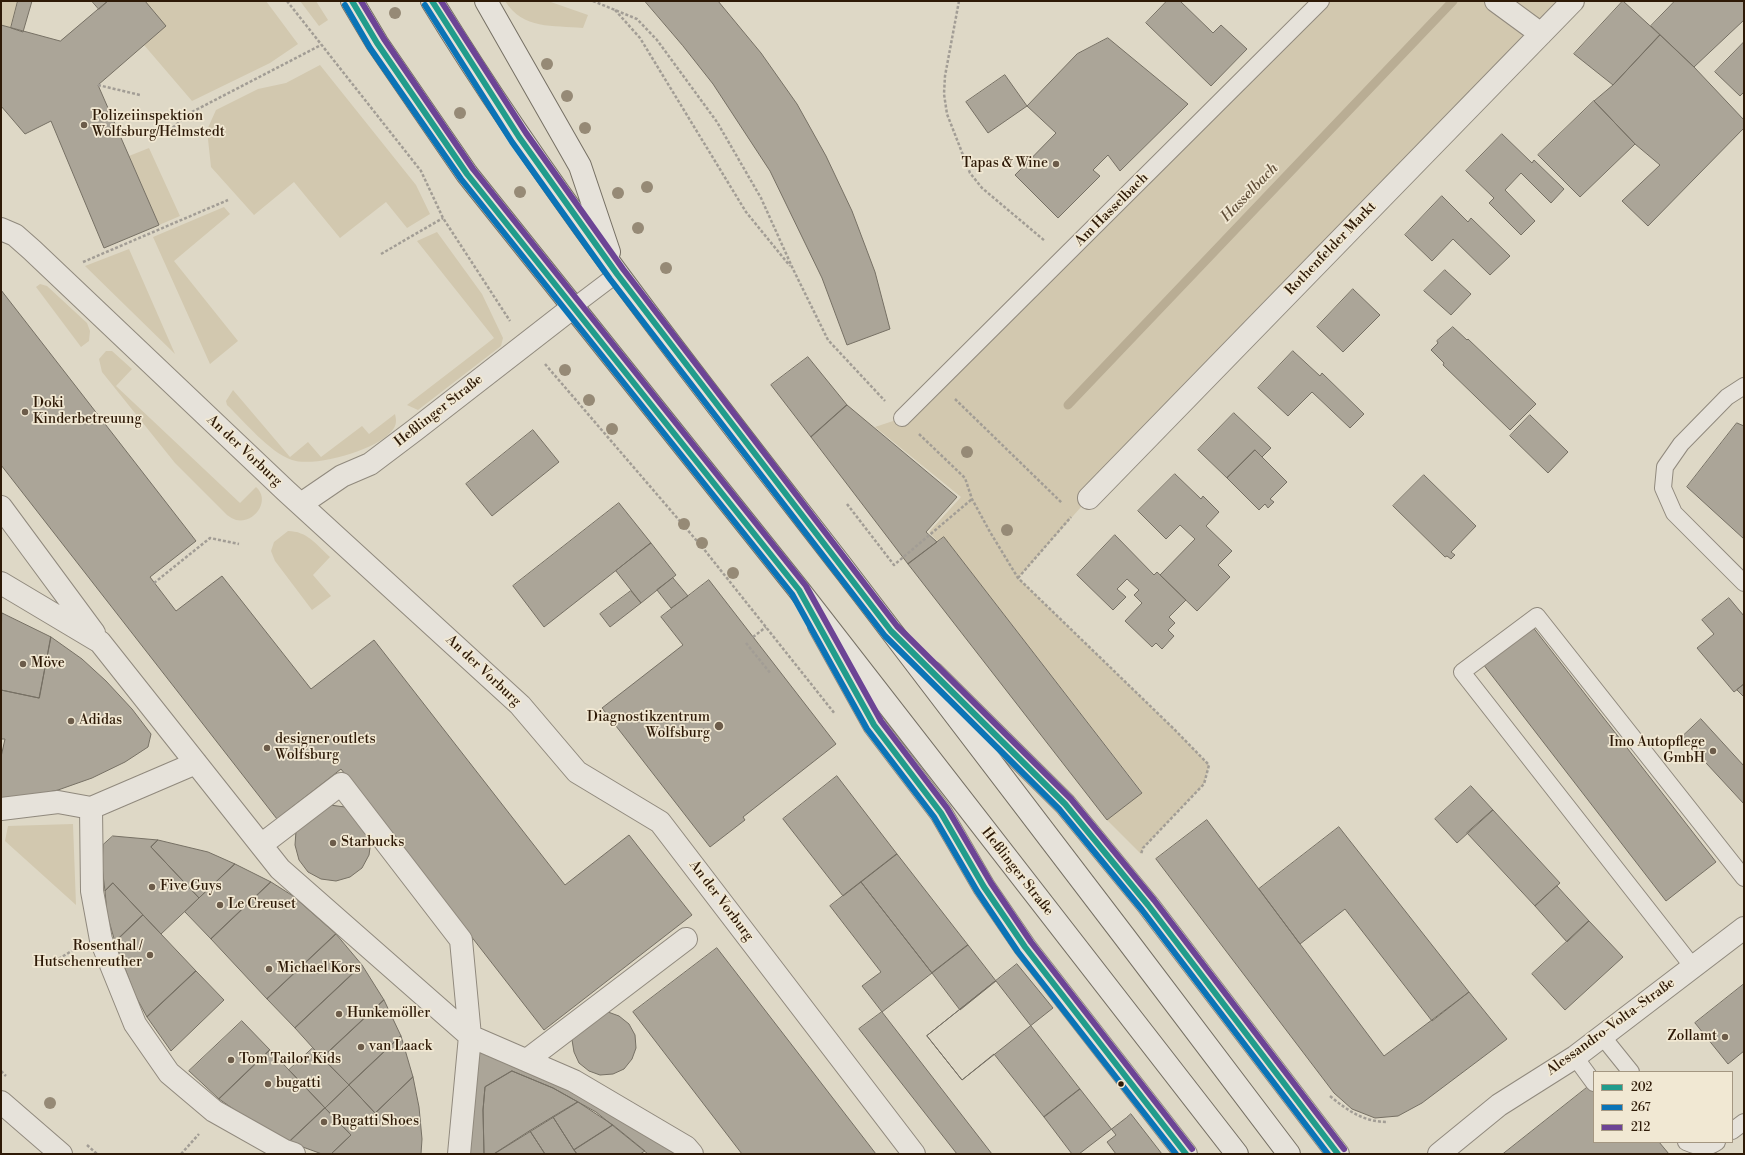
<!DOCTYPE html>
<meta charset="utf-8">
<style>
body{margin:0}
#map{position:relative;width:1745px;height:1155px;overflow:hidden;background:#ded8c6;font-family:"Libre Bodoni",serif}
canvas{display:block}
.frame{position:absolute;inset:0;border:2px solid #2e1a07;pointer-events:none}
.legend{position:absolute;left:1593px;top:1071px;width:140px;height:72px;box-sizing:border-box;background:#f1e8d3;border:1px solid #a39681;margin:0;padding:5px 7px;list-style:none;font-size:12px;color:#2e1a07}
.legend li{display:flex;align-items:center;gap:8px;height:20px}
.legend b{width:20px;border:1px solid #a39681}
</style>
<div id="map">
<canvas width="1745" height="1155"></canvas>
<div class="frame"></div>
<ul class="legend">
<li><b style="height:5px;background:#219c8c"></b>202</li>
<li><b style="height:5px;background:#0b74b7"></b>267</li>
<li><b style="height:5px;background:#6c4495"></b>212</li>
</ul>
</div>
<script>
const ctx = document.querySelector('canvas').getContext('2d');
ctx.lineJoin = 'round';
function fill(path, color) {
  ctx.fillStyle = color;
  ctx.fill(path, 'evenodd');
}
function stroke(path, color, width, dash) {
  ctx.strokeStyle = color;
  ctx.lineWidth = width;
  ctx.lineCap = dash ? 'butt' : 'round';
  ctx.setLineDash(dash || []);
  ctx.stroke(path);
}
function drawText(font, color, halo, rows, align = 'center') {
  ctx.font = font + ' "Libre Bodoni",serif';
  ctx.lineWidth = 3.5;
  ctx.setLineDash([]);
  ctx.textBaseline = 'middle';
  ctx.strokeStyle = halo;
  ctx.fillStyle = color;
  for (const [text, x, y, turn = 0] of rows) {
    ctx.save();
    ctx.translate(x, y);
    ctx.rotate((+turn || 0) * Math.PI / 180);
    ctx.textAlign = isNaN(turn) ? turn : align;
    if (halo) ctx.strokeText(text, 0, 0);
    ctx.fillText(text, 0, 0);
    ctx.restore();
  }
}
fill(new Path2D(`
 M1 1H18L11 28 1 25Z
 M145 1H266L298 44 270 63 192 101 144 45Z
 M300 1H316L328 20 319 26Z
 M505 1H548L588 15 583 28C553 25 523 30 505 1Z
 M1321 1H1573L1089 498 1018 578 1174 729 1209 765 1204 784 1143 848 1141 854 1107 820 1142 792 944 537 937 541 929 532 961 497 875 427 902 418Z
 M320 65 416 185 430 214 407 228 386 202 340 238 294 182 254 215 211 167 207 130 216 110 258 89 286 83Z
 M149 148 180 216 159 225 129 156Z
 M224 207 230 214 174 261 238 341 210 364 153 237Z
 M437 232 482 294 503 338 501 346 418 410 407 405 494 338 417 241Z
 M129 249 175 354 85 266Z
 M40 284 47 286 87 323 90 331 89 341 81 347 36 287Z
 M106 351H112L132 369 116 386 240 503 256 487C271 500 255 524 236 520 233 519 230 517 227 515L175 463 102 372 99 359Z
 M233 390 290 457 308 442 321 457 362 426 369 434 395 414C396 419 397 423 394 428 382 449 315 468 292 460 269 452 245 422 227 405L226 401Z
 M288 531C307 531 317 545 330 557L313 575 331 596 312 610 275 561 271 551 274 542Z
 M73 824 76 905 5 841 8 826Z`), '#d2c8af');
stroke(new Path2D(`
 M1068 405 1453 1`), '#b9ad94', 9);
const building = new Path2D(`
 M18 1H32L23 32 11 28Z
 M92 1H108L99 9Z
 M108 1H145L166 26 98 85 159 225 104 248 51 121 25 134 1 106V25L60 41Z
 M645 1H718L761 53 797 104 826 156 852 211 875 272 890 329 847 345 822 278 770 171 713 84 683 46Z
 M1167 1H1180L1213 33 1221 25 1247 49 1211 86 1146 23Z
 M1623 1 1660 35 1613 85 1574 54Z
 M1675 1H1744V20L1694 67 1651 26Z
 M1660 35 1694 67 1744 120V128L1648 226 1622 201 1660 165 1635 144 1594 101 1613 85Z
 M1108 38 1188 104 1120 171 1108 155 1093 170 1100 176 1058 218 1015 175 1056 133 1027 106 1077 54Z
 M1744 42V92L1740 96 1715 72Z
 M1005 75 1027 106 988 133 966 102Z
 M1594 101 1635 144 1580 197 1538 155Z
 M1502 134 1532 163 1534 160 1564 189 1551 203 1521 173 1505 190 1535 221 1521 235 1489 203 1494 198 1466 171Z
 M1442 196 1468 222 1471 218 1510 256 1490 275 1453 239 1432 261 1405 235Z
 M1445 270 1471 294 1451 315 1424 291Z
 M1353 289 1380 315 1343 352 1317 327Z
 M1 290 196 541 150 577 176 611 222 576 311 689 374 640 565 885 629 835 692 915 544 1030 341 769 277 819 1 465Z
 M1453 327 1467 340 1468 339 1536 404 1510 430 1443 365 1444 363 1431 350 1438 343 1437 341Z
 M1293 351 1320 376 1322 373 1364 414 1350 428 1312 392 1288 416 1258 388Z
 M808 357 847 405 811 437 771 385Z
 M847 405 957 497 926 532 937 542 908 564 811 437Z
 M1234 413 1271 448 1262 457 1255 450 1227 478 1198 450Z
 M1530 415 1568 452 1548 473 1510 436Z
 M1737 423 1744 426V539L1687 487Z
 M533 430 559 462 492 516 466 484Z
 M1255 450 1287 482 1270 499 1274 502 1268 508 1265 504 1259 510 1227 478Z
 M1175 474 1201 499 1203 496 1219 512 1206 526 1232 551 1218 565 1230 577 1197 611 1160 575 1195 539 1180 525 1166 539 1138 511Z
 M1424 475 1476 526 1451 552 1455 555 1451 559 1447 556 1445 557 1393 506Z
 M619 503 651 543 544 627 513 586Z
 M1115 535 1154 575 1157 572 1186 600 1169 617 1175 623 1168 630 1174 636 1162 649 1156 643 1152 647 1125 621 1142 603 1134 595 1139 590 1127 579 1117 589 1126 597 1113 610 1077 575Z
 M944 537 1142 793 1107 820 908 564Z
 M651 543 676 575 641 603 616 571Z
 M673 578 688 596 671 608 657 590Z
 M709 580 836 744 743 817 745 820 710 847 602 708 683 645 661 617Z
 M631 591 641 603 610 627 600 614Z
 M1729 598 1744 616V684L1734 692 1697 648 1714 634 1702 620Z
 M2 613 51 637 39 698 1 690Z
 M1532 626 1716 862 1666 901 1483 664Z
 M51 637 82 659 106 681 132 709 151 734 148 747 125 762 92 778 58 790 26 797 1 799V757L5 739H1V690L39 698Z
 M1744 684V697L1737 690Z
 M1701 719 1744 766V804L1682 737Z
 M837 776 897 854 843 896 783 819Z
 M1471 786 1493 810 1457 843 1435 819Z
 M330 805 345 807 371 840 369 855 362 868 350 877 336 881 321 879 308 872 299 860 295 845 296 831Z
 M1493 810 1560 883 1535 906 1467 833Z
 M1207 820 1384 1056 1469 992 1507 1039 1422 1103 1398 1116 1375 1118 1352 1109 1334 1093 1156 859Z
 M1339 827 1469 992 1432 1021 1345 909 1300 944 1259 889Z
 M113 836 158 840 151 847 199 898 161 934 113 883 105 891 102 867 103 845Z
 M158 840 208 852 235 864 199 898 151 847Z
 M897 854 968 945 932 973 861 882Z
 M235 864 271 882 211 939 185 912Z
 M271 882 293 896 336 934 267 999 211 939Z
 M861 882 932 973 882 1012 862 986 881 972 830 906Z
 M113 883 143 915 115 942 107 914 105 891Z
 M1557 886 1589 921 1567 942 1535 906Z
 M143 915 196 971 147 1017 135 995 115 942Z
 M1589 921 1623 957 1565 1010 1532 974Z
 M336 934 362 965 295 1028 267 999Z
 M968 945 996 981 960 1010 932 973Z
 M717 948 876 1154H742L633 1012Z
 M1017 964 1053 1008 962 1080 927 1036Z
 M362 965 384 1000 322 1058 295 1028Z
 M196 971 224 1000 171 1051 147 1017Z
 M996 981 1080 1089 1044 1117 994 1054 962 1080 927 1036Z
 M1744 984V1051L1728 1064 1695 1023Z
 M384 1000 401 1036 349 1085 322 1058Z
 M608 1012 619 1016 629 1024 635 1035 636 1048 632 1059 624 1069 613 1074 600 1075 589 1071 579 1063 574 1052 572 1040 576 1028Z
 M882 1012 992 1154H957L859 1029Z
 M242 1021 270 1050 219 1099 189 1071Z
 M474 1034 682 1154H648L596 1112 553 1088 512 1071 485 1087 483 1110 484 1154H463Z
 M401 1036 413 1077 375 1113 349 1085Z
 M313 1048 349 1085 325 1108 289 1070Z
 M270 1050 325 1108 289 1142 245 1117 219 1099Z
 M512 1071 553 1088 578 1102 494 1154H484L483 1110 485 1087Z
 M413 1077 419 1107 422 1139 421 1154H331L351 1135 325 1108 349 1085 375 1113Z
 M1594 1082V1142H1659L1669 1154H1503Z
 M1080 1089 1116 1135 1107 1142 1116 1154H1072L1044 1117Z
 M578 1102 613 1125 574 1150 553 1117Z
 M325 1108 351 1135 331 1154H322L289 1142Z
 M1131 1114 1162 1154H1079L1126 1118Z
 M553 1117 574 1150 577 1154H545L530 1131Z
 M613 1125 645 1151 640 1154H577L574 1150Z
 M530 1131 545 1154H494Z`);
fill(building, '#aba598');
stroke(building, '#767064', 1);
const lane = new Path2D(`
 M572 308 617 274
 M1744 386 1727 397 1681 444 1665 467 1663 488 1674 513 1744 583
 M902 418 1321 1
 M1693 967 1462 672 1537 616 1744 878
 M1602 1036 1631 1072
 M1575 1057 1594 1083
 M1732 1131 1744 1122
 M1686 1142C1698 1147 1706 1150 1717 1142`);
const street = new Path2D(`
 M1496 1 1541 34
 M1 229 15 235 32 250 286 491 520 705 577 772 660 822 914 1154
 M1089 498 1573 1
 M301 504 342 476 370 464 415 430 572 308
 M1 507 94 633
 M1 583 100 642 280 869 470 1036 574 1081 686 1147 692 1154
 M819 626 874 725 941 813 984 887 1025 947 1186 1154
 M933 673 1065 804 1148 905 1338 1154
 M91 808 196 763
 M1 809 58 802 91 808 92 891 101 940 135 1024 169 1073 214 1111 285 1151 294 1154
 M261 845 341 784 461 940 470 1036 459 1154
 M527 1060 686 939
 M1 1102 61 1154
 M1439 1154 1499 1105 1575 1057 1744 928`);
const secondary = new Path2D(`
 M352 1 377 43 467 174 799 590 1237 1154
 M432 1C555 202 703 387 847 573 996 766 1142 960 1289 1154
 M486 1 580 166 609 252`);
stroke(lane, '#90897d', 18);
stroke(street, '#90897d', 24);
stroke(secondary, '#767064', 24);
stroke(new Path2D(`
 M287 1 421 171 443 218 510 321
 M593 1 637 19 657 40 717 122 761 198 793 269 828 340 885 401
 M959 1 945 76 944 94 947 114 970 173 982 188 1045 241
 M615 10 640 38 746 212 790 266
 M98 85 140 95
 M169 131 188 114 321 45
 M381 254 443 218
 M83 262 228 200
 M545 364 703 548 835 714
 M955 399 1062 503
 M919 434 965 478 972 499 990 532 1018 578 1174 729 1209 765 1204 784 1143 848 1141 854
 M847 504 894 565 972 499
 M1018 578 1071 517
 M154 583 210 538 239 544
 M753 637 766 627
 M746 643 771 674
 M50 964 75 949
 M1 1071 6 1076
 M1330 1096C1348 1111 1364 1122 1388 1122
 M87 1145 97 1154
 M181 1154 199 1134`), '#a29d95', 2.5, [3, 2]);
stroke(lane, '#e6e2da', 16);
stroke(street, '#e6e2da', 22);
stroke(secondary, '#e6e2da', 22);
stroke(new Path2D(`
 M352 1 377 43 467 174 799 590 874 725 941 813 984 887 1025 947 1186 1154
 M432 1 519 137 617 274 891 631 1065 804 1148 905 1338 1154`), '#219c8c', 6);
stroke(new Path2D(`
 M345 5 370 48 461 179 792 594 867 729 934 817 977 891 1018 952 1176 1154
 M425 5 512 142 610 279 885 636 1059 809 1142 910 1328 1154`), '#0b74b7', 6);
stroke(new Path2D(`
 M361 1 384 39 473 169 806 586 881 721 947 808 991 883 1031 942 1192 1149
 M441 1 526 133 623 269 897 626 1071 799 1154 900 1344 1149`), '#6c4495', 6);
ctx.fillStyle = '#968a76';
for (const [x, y] of [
 [395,13],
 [547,64],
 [567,96],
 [460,113],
 [585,128],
 [647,187],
 [520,192],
 [618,193],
 [638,228],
 [666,268],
 [565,370],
 [589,400],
 [612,429],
 [967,452],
 [684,524],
 [1007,530],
 [702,543],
 [733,573],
 [50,1103]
]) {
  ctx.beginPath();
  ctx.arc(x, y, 6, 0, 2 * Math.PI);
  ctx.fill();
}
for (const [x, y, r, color] of [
 [84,125,4,"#6c5c4a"],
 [1056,164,4,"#6c5c4a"],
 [25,412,4,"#6c5c4a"],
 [23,664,4,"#6c5c4a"],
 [71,721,4,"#6c5c4a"],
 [719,726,5,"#6c5c4a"],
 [267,748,4,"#6c5c4a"],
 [1713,751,4,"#6c5c4a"],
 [333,843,4,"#6c5c4a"],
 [152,887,4,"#6c5c4a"],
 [220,905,4,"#6c5c4a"],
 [150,955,4,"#6c5c4a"],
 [269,969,4,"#6c5c4a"],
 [339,1014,4,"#6c5c4a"],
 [1725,1037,4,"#6c5c4a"],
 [361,1047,4,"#6c5c4a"],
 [231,1060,4,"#6c5c4a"],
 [268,1084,4,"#6c5c4a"],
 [1121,1084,3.5,"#2e1a07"],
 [324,1122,4,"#6c5c4a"]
]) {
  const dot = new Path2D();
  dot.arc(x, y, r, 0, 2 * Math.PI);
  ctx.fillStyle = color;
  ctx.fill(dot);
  stroke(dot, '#f1e8d3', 1.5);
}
drawText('14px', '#2e1a07', '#f1e8d3', [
 ["Polizeiinspektion",92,117],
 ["Wolfsburg/Helmstedt",92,133],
 ["Tapas & Wine",1048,164,"right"],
 ["Doki",33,404],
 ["Kinderbetreuung",33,420],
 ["Möve",31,664],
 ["Diagnostikzentrum",710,718,"right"],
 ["Wolfsburg",710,734,"right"],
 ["Adidas",79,721],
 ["designer outlets",275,740],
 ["Wolfsburg",275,756],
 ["Imo Autopflege",1705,743,"right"],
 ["GmbH",1705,759,"right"],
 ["Starbucks",341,843],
 ["Five Guys",160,887],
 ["Le Creuset",228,905],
 ["Rosenthal /",142,947,"right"],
 ["Hutschenreuther",142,963,"right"],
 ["Michael Kors",277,969],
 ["Hunkemöller",347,1014],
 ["Zollamt",1717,1037,"right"],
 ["van Laack",369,1047],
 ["Tom Tailor Kids",239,1060],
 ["bugatti",276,1084],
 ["Bugatti Shoes",332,1122]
], 'left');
drawText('14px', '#2e1a07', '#f1e8d3', [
 ["Am Hasselbach",1112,210,-45],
 ["Rothenfelder Markt",1331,249,-46],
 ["Heßlinger Straße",439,411,-38],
 ["An der Vorburg",244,451,43],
 ["An der Vorburg",483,671,43],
 ["Heßlinger Straße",1017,872,52],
 ["An der Vorburg",721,901,53],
 ["Alessandro-Volta-Straße",1611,1027,-36]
]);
drawText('italic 15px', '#5f4d37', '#f1e8d3', [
 ["Hasselbach",1250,193,-46]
]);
</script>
